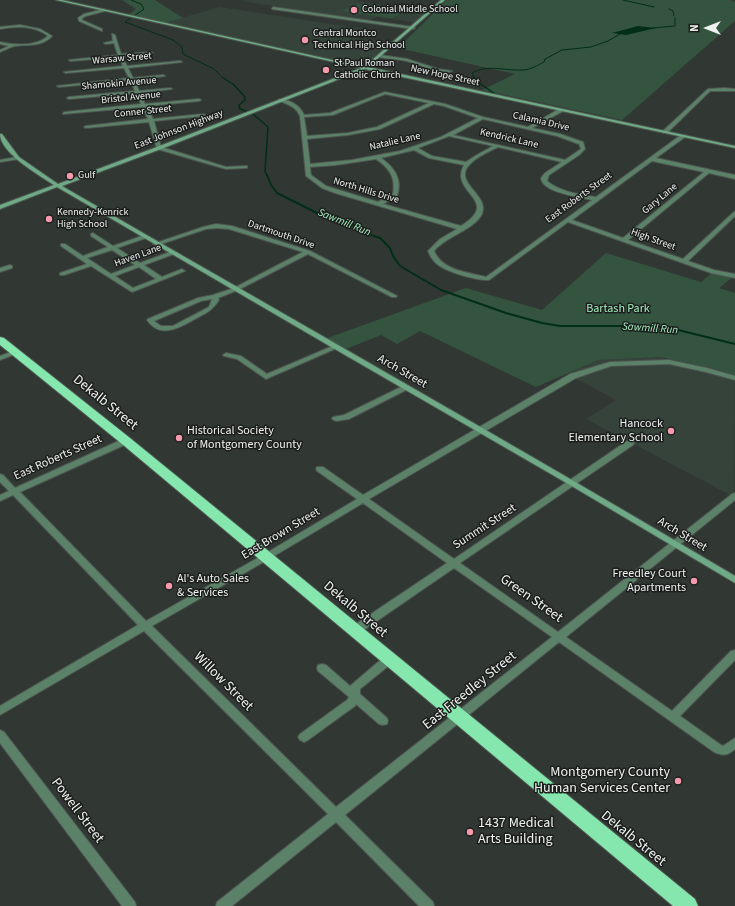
<!DOCTYPE html>
<style>
body{margin:0}
#map{position:relative;width:735px;height:906px;overflow:hidden;background:#313833;font-family:"Source Sans 3",sans-serif}
canvas{display:block}
.north{position:absolute;left:687px;top:8px;width:40px;height:40px;-webkit-text-stroke:3px #1b1e1c;paint-order:stroke;rotate:270deg;font-size:11px;font-weight:700;line-height:16px;text-align:center;color:#eef2ef}
.north::after{content:'';display:block;margin:auto;width:14px;height:18px;background:#eef2ef;clip-path:polygon(50% 0,100% 100%,50% 72%,0 100%)}
</style>
<div id="map">
<canvas width="735" height="906"></canvas>
<div class="north">N</div>
</div>
<script>
const ctx = document.querySelector('canvas').getContext('2d');
ctx.lineJoin = 'round';
function fill(path, color) {
  ctx.fillStyle = color;
  ctx.fill(path, 'evenodd');
}
function stroke(path, color, width, dash) {
  ctx.strokeStyle = color;
  ctx.lineWidth = width;
  ctx.lineCap = dash ? 'butt' : 'round';
  ctx.setLineDash(dash || []);
  ctx.stroke(path);
}
function drawText(font, color, halo, rows, align = 'center') {
  ctx.font = font + ' "Source Sans 3",sans-serif';
  ctx.lineWidth = 3;
  ctx.setLineDash([]);
  ctx.textBaseline = 'middle';
  ctx.strokeStyle = halo;
  ctx.fillStyle = color;
  for (const [text, x, y, turn = 0] of rows) {
    ctx.save();
    ctx.translate(x, y);
    ctx.rotate((+turn || 0) * Math.PI / 180);
    ctx.textAlign = isNaN(turn) ? turn : align;
    if (halo) ctx.strokeText(text, 0, 0);
    ctx.fillText(text, 0, 0);
    ctx.restore();
  }
}
fill(new Path2D(`
 M248 0H358L357 1 431 12 417 23 377 17 368 21 242 1Z
 M220 7 364 29 348 37 394 44 365 68 164 23Z
 M661 357 716 369 735 376 734 497 586 419 616 400 566 373 598 360Z`), '#36433a');
fill(new Path2D(`
 M122 0H155L183 18 164 23 128 15 136 9Z
 M447 0H730L735 2V21L622 120 482 90 515 74 398 48Z
 M358 4 406 11 391 18 342 11Z
 M606 253 701 282 713 272 733 277 719 288 735 293V376L716 369 661 357 598 360 536 387 420 331 397 344 381 335 341 351 322 340 466 288 542 310Z`), '#345440');
fill(new Path2D(`
 M638 26 656 28 626 35 612 33Z`), '#002e17');
stroke(new Path2D(`
 M131 0 141 4 144 9 125 22 173 40 182 47 183 54 214 69 223 78
 M623 0 654 7
 M669 9 673 11 674 16
 M653 28 675 26V18
 M474 78 472 73C487 64 506 71 523 70 530 70 538 65 544 62L545 59 562 50 591 47 608 41 620 34`), '#002e17', 1);
stroke(new Path2D(`
 M222 77 234 85 245 97V100L239 105 240 109 253 114 268 127 265 171 267 176
 M474 77 475 80 495 94`), '#002e17', 1.5);
stroke(new Path2D(`
 M267 175 271 185 277 193 327 218 352 224 368 234 380 238 390 248 393 256 400 266 441 290 506 313 542 323 560 326H645L670 328 735 344`), '#002e17', 2);
const street = new Path2D(`
 M273 7 413 27 415 28 413 29 272 9Z
 M104 9 105 11 86 16 82 18V20L102 29V31L79 21 78 18 84 14Z
 M20 25 40 29 52 36C42 47 28 44 15 46 10 47 5 50 0 52V50L9 46 0 44V42C14 45 36 47 48 36 34 25 17 26 0 29V27Z
 M112 34 115 35 121 54 151 52 153 53 122 57 127 66 180 61 182 62 128 68 133 78 163 75 165 76 134 80 139 91 170 88 172 89 140 93 145 104 199 99 201 100 199 101 147 106 153 119 203 114 205 115 203 116 154 121 161 147 226 167 245 166H247V168L226 169 157 149 149 122 86 128 84 127 86 126 148 119 142 107 63 114V113L65 112 141 104 136 93 69 99 67 98 69 97 135 91 130 80 59 87 57 86 129 78 124 68 66 73 64 72 123 66 119 57 71 61 69 60 118 55 114 43 106 44 104 43 113 41Z
 M380 55 407 59 438 69 452 71C439 76 420 64 407 61 398 59 388 59 379 57Z
 M724 88 735 89V91H710L667 133H663V131L708 89Z
 M385 92 445 104 483 117 528 127 559 109H563V111L532 128 560 134 583 142 585 149 579 155 549 175 547 181C560 192 578 194 596 197L681 135H685V137L656 158 735 175V179L709 173 628 240 683 259 735 211V216L688 261 714 270 735 274V278L711 273 568 222 489 280C478 281 446 272 437 264 433 261 430 256 428 251L440 239 457 229 335 193 322 188 306 176 300 116C295 105 287 105 278 100L280 99C291 101 299 104 304 115L330 113ZM385 94 429 103 377 127 348 133 307 136 304 117 333 115ZM434 104 444 106 478 118 441 137 400 151 352 160 310 164 307 139 348 135 380 129ZM483 119 557 136 579 144 581 149 565 160 453 135ZM449 136 493 146 475 156 466 162 432 156 418 148ZM498 147 562 162 545 173 541 178C542 193 581 197 592 200L486 277C467 272 443 271 434 251 446 236 474 230 482 214 490 195 453 183 469 165 476 157 488 152 498 147ZM414 150 429 158 464 165C448 193 503 200 461 226L383 204 397 196C403 179 394 167 381 158ZM376 159C389 168 396 177 393 194L378 202 326 186 311 175 310 167 336 165ZM652 161 704 172 623 238 572 220Z
 M17 157H19V159L0 162V160Z
 M216 224 232 226 310 251 397 296 396 297H392L308 254 238 290 218 298 219 300C212 311 206 313 195 319 179 328 160 339 147 320L148 319 198 298 213 295 234 288 303 252 229 229 216 228 206 229 158 245 153 244 203 227ZM212 299 209 307 173 326H161L154 321 201 301Z
 M93 233 113 246 142 236H146V238L117 248 140 263 170 252H174V254L144 265 162 277 182 269 185 271 132 292 91 266 64 275H60V273L87 264 61 246V244H65L83 256 108 247 91 236V234ZM112 250 135 265 111 274 87 258ZM139 267 156 279 133 288 115 276Z
 M10 265 12 266V268L0 272V268Z
 M335 345 337 346 338 347 337 348 266 379 237 359 224 356 223 355 226 353 241 356 267 374Z
 M16 350 19 352 18 353 0 360V356Z
 M669 360 707 368 735 376V380L706 372 669 364 611 366 576 378 369 499 454 559 627 441H633L634 443 633 445 460 563 558 632 732 494 735 493V500L566 637 672 711 731 651 735 650V660L680 716 721 745 723 746 735 738V749C727 756 724 756 714 752L559 642 345 815 433 902 434 906H419L336 822 232 906H216L217 902 328 814 144 631 0 715V706L138 625 13 495 0 501V495L9 491 0 482V474L3 475 15 488 123 439H129L130 441 129 443 20 492 146 621 263 555 357 499 317 471 316 469 317 467H323L363 495 570 374 610 362ZM363 503 447 563 350 628 349 631 350 634 354 635 358 634 454 568 552 637 336 807 152 626 269 559Z
 M403 386H409L410 388 349 419 336 421 332 419 333 417 344 415Z
 M388 656 392 657 393 660 392 663 360 689V694L387 718 388 721 387 724 383 725 379 724 356 704 355 706 308 740 304 742 300 740 298 737 300 734 347 700 349 697 318 671 317 668 318 665 322 664 326 665 350 686 384 657Z
 M0 730 4 732 135 902 136 906H122L0 743Z`);
const secondary = new Path2D(`
 M56 0H62L364 67 441 0H445L368 67 735 146V148L365 69 161 149 62 186C286 316 512 443 735 576V583L570 485 333 348 57 187 0 209V205L54 185C39 175 0 153 0 134H2L19 157 58 184 157 147 361 68Z`);
const highway = new Path2D(`
 M0 337 4 338 130 438 695 899 698 906H673L122 444 0 345Z`);
stroke(street, '#4f5651', 2);
stroke(secondary, '#4f5651', 2);
stroke(highway, '#4f5651', 2);
fill(street, '#5b8169');
fill(secondary, '#6daa85');
fill(highway, '#85e7ad');
for (const [x, y, r, color] of [
 [354,10,4,"#f39aac"],
 [305,40,4,"#f39aac"],
 [326,70,4,"#f39aac"],
 [70,176,4,"#f39aac"],
 [49,219,4,"#f39aac"],
 [671,431,4,"#f39aac"],
 [179,438,4,"#f39aac"],
 [694,581,4,"#f39aac"],
 [169,586,4,"#f39aac"],
 [678,781,4,"#f39aac"],
 [470,832,4,"#f39aac"]
]) {
  const dot = new Path2D();
  dot.arc(x, y, r, 0, 2 * Math.PI);
  ctx.fillStyle = color;
  ctx.fill(dot);
  stroke(dot, '#1b1e1c', 1.5);
}
drawText('10px', '#eef2ef', '#1b1e1c', [
 ["Colonial Middle School",362,10],
 ["Central Montco",313,34],
 ["Technical High School",313,46],
 ["St Paul Roman",334,64],
 ["Catholic Church",334,76],
 ["Gulf",78,176],
 ["Kennedy-Kenrick",57,213],
 ["High School",57,225]
], 'left');
drawText('10px', '#eef2ef', '#1b1e1c', [
 ["Warsaw Street",122,59,-5],
 ["New Hope Street",445,76,12],
 ["Shamokin Avenue",119,84,-5],
 ["Bristol Avenue",131,98,-6],
 ["Conner Street",143,112,-6],
 ["Calamia Drive",541,122,13],
 ["East Johnson Highway",179,130,-21],
 ["Kendrick Lane",509,139,13],
 ["Natalie Lane",395,142,-13],
 ["North Hills Drive",366,191,17],
 ["East Roberts Street",579,198,-36],
 ["Gary Lane",660,199,-40],
 ["Dartmouth Drive",281,235,19],
 ["High Street",653,240,20],
 ["Haven Lane",138,256,-20]
]);
drawText('italic 11px', '#a9f1c4', '#1b1e1c', [
 ["Sawmill Run",344,223,22],
 ["Sawmill Run",650,329,4]
]);
drawText('12px', '#a5edc0', '#1b1e1c', [
 ["Bartash Park",618,309]
]);
drawText('12px', '#eef2ef', '#1b1e1c', [
 ["Arch Street",402,372,30],
 ["East Roberts Street",58,458,-24],
 ["Summit Street",485,527,-33],
 ["East Brown Street",281,534,-31],
 ["Arch Street",682,535,31]
]);
drawText('12px', '#eef2ef', '#1b1e1c', [
 ["Hancock",663,424],
 ["Elementary School",663,438],
 ["Historical Society",187,431,"left"],
 ["of Montgomery County",187,445,"left"],
 ["Freedley Court",686,574],
 ["Apartments",686,588],
 ["Al's Auto Sales",177,579,"left"],
 ["& Services",177,593,"left"]
], 'right');
drawText('14px', '#eef2ef', '#1b1e1c', [
 ["Dekalb Street",105,403,39],
 ["Green Street",531,599,35],
 ["Dekalb Street",355,610,40],
 ["Willow Street",223,682,45],
 ["East Freedley Street",470,691,-39],
 ["Powell Street",77,811,53],
 ["Dekalb Street",633,839,39]
]);
drawText('14px', '#eef2ef', '#1b1e1c', [
 ["Montgomery County",670,773],
 ["Human Services Center",670,789],
 ["1437 Medical",478,824,"left"],
 ["Arts Building",478,840,"left"]
], 'right');
</script>
